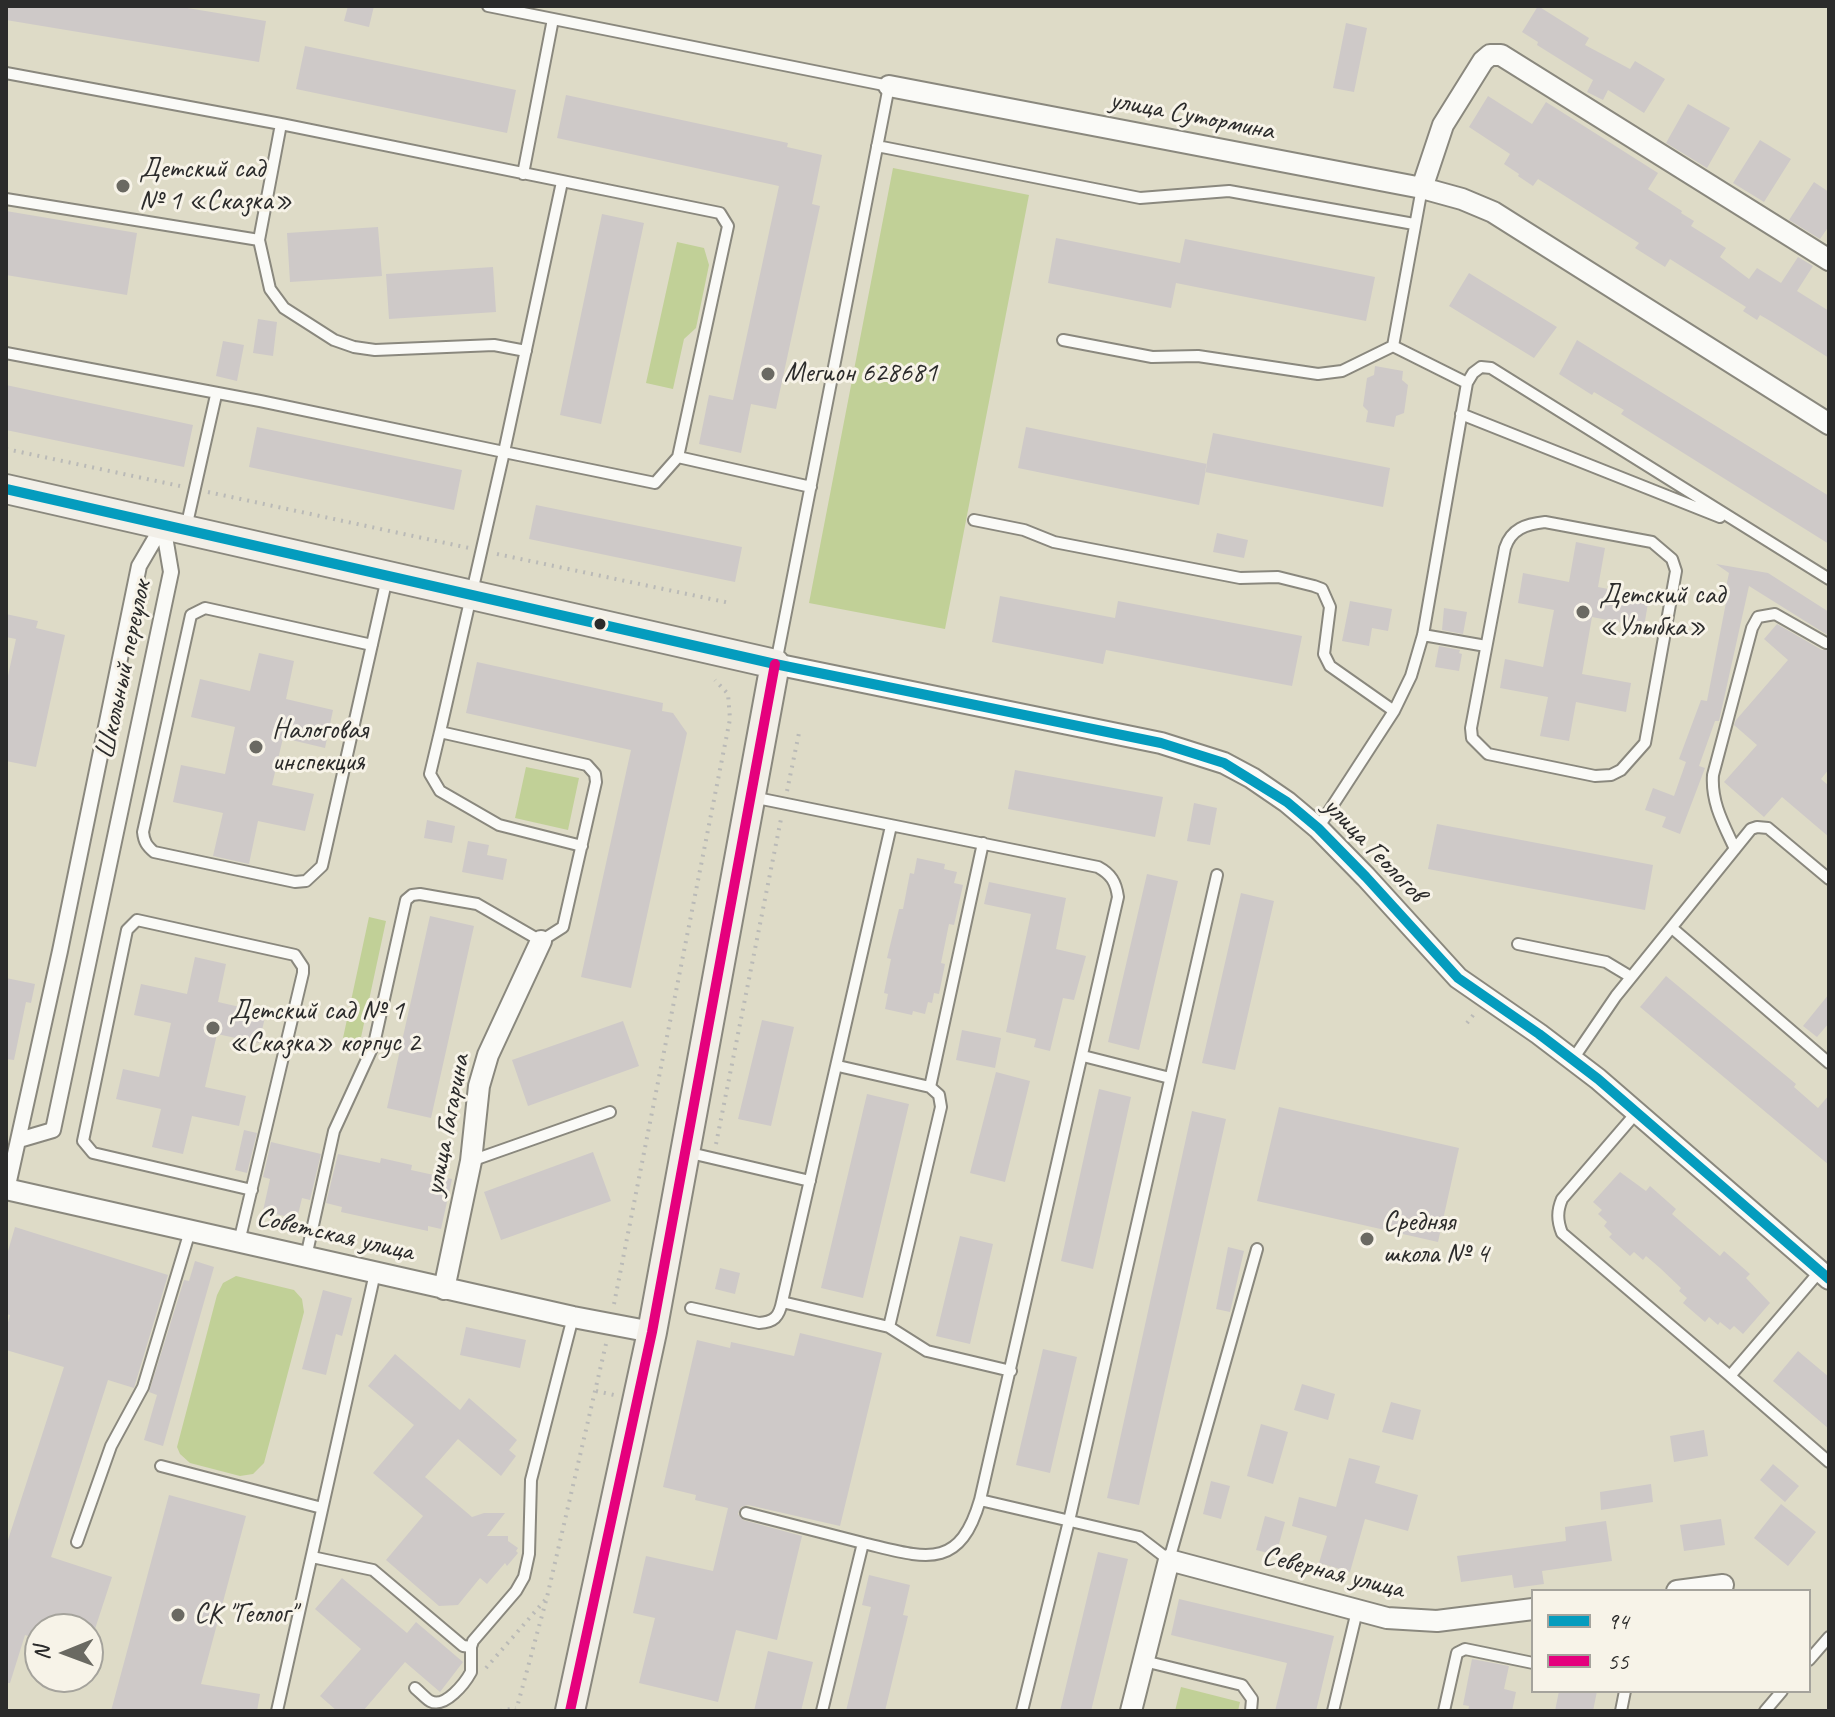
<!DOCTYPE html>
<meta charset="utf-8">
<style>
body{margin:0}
#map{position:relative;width:1835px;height:1717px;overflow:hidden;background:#dedbc7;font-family:Caveat,sans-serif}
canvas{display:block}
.frame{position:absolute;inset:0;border:8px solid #2b2b2b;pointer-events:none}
.legend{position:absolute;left:1531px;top:1589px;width:280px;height:104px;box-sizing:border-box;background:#f7f3e8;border:2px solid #a5a39c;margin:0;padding:10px 14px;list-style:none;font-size:24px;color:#2b2b2b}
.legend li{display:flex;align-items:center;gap:16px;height:40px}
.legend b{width:40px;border:2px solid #a5a39c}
.north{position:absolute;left:24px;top:1613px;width:80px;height:80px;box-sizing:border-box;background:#f7f3e8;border:2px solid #a5a39c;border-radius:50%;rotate:269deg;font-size:22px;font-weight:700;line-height:32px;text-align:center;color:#2b2b2b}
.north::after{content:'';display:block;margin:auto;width:28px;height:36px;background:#6a6962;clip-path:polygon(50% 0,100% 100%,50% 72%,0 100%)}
</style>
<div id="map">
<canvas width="1835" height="1717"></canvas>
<div class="frame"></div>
<ul class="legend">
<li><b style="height:10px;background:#049cbe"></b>94</li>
<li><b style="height:10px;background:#e5007d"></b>55</li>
</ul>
<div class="north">N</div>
</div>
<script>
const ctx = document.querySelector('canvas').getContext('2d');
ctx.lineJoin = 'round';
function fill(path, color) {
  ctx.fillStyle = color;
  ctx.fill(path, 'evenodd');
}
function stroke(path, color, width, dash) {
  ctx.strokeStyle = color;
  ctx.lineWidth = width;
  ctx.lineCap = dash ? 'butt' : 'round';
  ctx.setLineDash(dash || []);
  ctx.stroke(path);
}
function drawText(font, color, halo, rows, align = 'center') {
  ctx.font = font + ' Caveat,sans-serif';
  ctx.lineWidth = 6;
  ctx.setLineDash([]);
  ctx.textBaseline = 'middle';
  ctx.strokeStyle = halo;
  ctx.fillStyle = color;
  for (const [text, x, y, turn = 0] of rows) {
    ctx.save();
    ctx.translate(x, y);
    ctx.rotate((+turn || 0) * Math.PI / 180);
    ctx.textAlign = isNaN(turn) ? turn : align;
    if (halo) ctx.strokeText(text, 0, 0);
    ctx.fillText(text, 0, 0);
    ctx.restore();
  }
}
fill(new Path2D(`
 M893 168 1029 195 945 629 809 603Z
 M677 242 704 248 709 265 696 328 684 339 673 389 646 383Z
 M526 767 579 778 568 830 515 818Z
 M369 917 386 921 360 1042 343 1038Z
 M236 1276 294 1290 302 1299 304 1312 264 1463 253 1474 240 1476 190 1463 180 1454 177 1447 217 1295 223 1283Z
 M1181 1687 1240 1702 1238 1711H1175Z`), '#c1d097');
fill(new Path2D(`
 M6 6H175L266 21 259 62 6 20Z
 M348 6H374L369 27 344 21Z
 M1538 6 1589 38 1585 45 1630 69 1635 61 1665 79 1644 113 1608 90 1603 100 1587 92 1593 80 1537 45 1538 42 1522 32Z
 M1346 23 1367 28 1354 92 1333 88Z
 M305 46 516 90 507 133 296 89Z
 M566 95 788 143 787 147 822 155 812 204 820 206 776 409 751 404 741 453 699 444 709 395 733 400 779 186 557 138Z
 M1488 96 1532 124 1546 102 1658 173 1648 189 1682 211 1681 213 1694 221 1691 226 1726 248 1720 257 1749 279 1757 268 1781 283 1798 257 1813 266 1797 291 1829 311V358L1772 322 1760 315 1757 320 1743 311 1746 307 1670 259 1665 267 1635 248 1639 243 1538 179 1533 186 1518 176 1519 174 1504 164 1510 154 1469 127Z
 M1688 104 1730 128 1707 168 1666 143Z
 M1760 140 1791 159 1764 202 1733 183Z
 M1814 182 1829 192V226L1820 239 1789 220Z
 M6 211 137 233 127 295 6 275Z
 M602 214 644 223 601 424 560 415Z
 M378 227 382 276 290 282 287 233Z
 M1056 238 1180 263 1185 239 1375 277 1366 321 1176 283 1171 308 1048 283Z
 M493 267 496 312 389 319 386 274Z
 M1469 273 1557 327 1534 358 1449 306Z
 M258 319 277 322 273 356 253 353Z
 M1577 340 1829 496V544L1621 414 1624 410 1594 392 1592 395 1559 374Z
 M223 341 244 345 237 381 216 376Z
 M1375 366 1403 371 1402 380 1408 385 1404 413 1396 416 1394 427 1366 422 1368 411 1363 406 1367 378 1374 375Z
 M6 385 193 425 184 467 6 430Z
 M257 427 462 470 454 510 249 467Z
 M1026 427 1207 464 1199 505 1018 468Z
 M1213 433 1390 468 1383 507 1205 472Z
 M536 505 742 547 735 582 529 539Z
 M1217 533 1248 540 1244 558 1213 552Z
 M1576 542 1605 548 1598 587 1649 597 1644 627 1592 617 1582 674 1631 683 1626 712 1576 702 1569 741 1540 736 1548 697 1500 688 1505 659 1543 667 1554 610 1518 603 1523 573 1569 582Z
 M1716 564 1768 573 1829 612V636L1749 586 1719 721H1715L1699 766 1705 768 1680 834 1662 827 1666 817 1645 810 1653 788 1674 796 1686 762 1679 759 1701 700 1707 701 1729 587H1726L1729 573Z
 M1000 596 1115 618 1118 601 1302 636 1292 686 1106 650 1103 664 992 642Z
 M1350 601 1392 609 1388 631 1372 628 1369 646 1342 641Z
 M1444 608 1467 612 1463 634 1442 630Z
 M6 614 38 621 36 628 65 635 36 767 6 761V685L16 639 6 637Z
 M1777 624 1822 650H1829V769L1821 779 1829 786V837L1782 797 1764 817 1724 782 1757 745 1734 725 1736 720 1788 660 1764 639Z
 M1439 646 1460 650 1459 653 1462 654 1459 671 1435 667Z
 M259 653 294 661 286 699 333 710 325 748 283 738 272 785 314 794 305 831 258 821 249 864 213 856 223 813 173 802 181 765 225 774 235 727 191 717 200 679 250 691Z
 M477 662 663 703 662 711 673 713 687 733 631 988 581 977 631 750 466 713Z
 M1015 770 1163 797 1155 837 1008 809Z
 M1194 803 1217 808 1210 845 1187 841Z
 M427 820 455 826 452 843 424 838Z
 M1437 824 1653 865 1645 910 1428 869Z
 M468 841 489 845 487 855 507 859 503 880 462 872Z
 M917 858 945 864 944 869 957 872 954 883 963 885 954 925 949 924 941 963 945 964 939 994 934 993 932 1003 928 1002 925 1014 913 1011 912 1015 885 1009 888 994 884 993 891 959 887 958 899 909H903L910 873 914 874Z
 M1147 874 1178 881 1139 1050 1108 1042Z
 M989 882 1066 898 1056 949 1086 956 1074 1000 1063 998 1050 1051 1034 1047 1036 1039 1006 1032 1031 914 984 904Z
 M1241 893 1274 901 1235 1070 1202 1063Z
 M430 916 474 926 431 1118 387 1108Z
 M195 957 226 964 218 1002 266 1013 259 1043 217 1034 205 1087 246 1096 239 1126 192 1116 183 1154 152 1147 161 1109 116 1099 123 1069 159 1077 171 1023 134 1015 141 984 187 994Z
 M1666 976 1796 1084 1794 1087 1818 1108 1829 1095V1165L1640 1007Z
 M6 978 35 984 31 1003 26 1002 14 1060 6 1059Z
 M1829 994V1023L1817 1037 1803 1026Z
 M762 1020 794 1027 771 1126 738 1119Z
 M623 1021 639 1066 528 1106 512 1060Z
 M962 1030 1001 1038 995 1068 956 1060Z
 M996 1072 1030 1081 1005 1182 970 1173Z
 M1099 1089 1131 1097 1093 1269 1061 1261Z
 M867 1094 909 1104 863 1298 821 1288Z
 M1279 1107 1459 1148 1438 1242 1257 1201Z
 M1192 1111 1226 1119 1139 1505 1107 1498Z
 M244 1130 257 1133 247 1173 235 1170Z
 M271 1142 321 1154 310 1200 302 1198 297 1219 263 1211 270 1179 263 1177Z
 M593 1152 611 1201 501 1240 484 1192Z
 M338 1154 380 1163 381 1158 412 1165 411 1170 452 1179 441 1229 428 1226V1231L341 1212 342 1207 326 1203Z
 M1620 1172 1646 1191 1650 1186 1676 1209 1672 1214 1720 1256 1724 1251 1750 1274 1746 1278 1770 1303 1743 1334 1734 1326 1730 1330 1720 1322 1718 1325 1709 1317 1705 1322 1683 1303 1687 1298 1679 1291 1681 1288 1660 1268 1646 1256 1643 1260 1634 1252 1630 1256 1609 1237 1612 1234 1604 1226 1607 1222 1598 1214 1602 1210 1593 1202Z
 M15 1227 168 1275 134 1388 108 1380 51 1557 112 1577 95 1629H40V1640L25 1635 10 1683H6V1546L64 1367 6 1350V1330L10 1315 6 1314V1258Z
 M960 1236 993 1244 970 1344 936 1336Z
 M1228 1247 1244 1251 1230 1312 1216 1309Z
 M195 1261 214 1267 163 1446 144 1440 157 1395 149 1392 184 1280 189 1281Z
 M720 1268 740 1273 735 1294 715 1289Z
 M323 1290 352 1298 342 1336 336 1334 326 1375 302 1369Z
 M466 1327 526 1340 520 1368 460 1355Z
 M800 1333 882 1353 840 1526 748 1505 741 1507 738 1514 743 1520 802 1536 777 1640 736 1630 718 1702 639 1683 655 1618 633 1613 646 1556 713 1571 728 1508 695 1500 696 1495 663 1487 697 1340 730 1348 731 1342 794 1356Z
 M1043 1349 1077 1357 1050 1473 1016 1465Z
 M1798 1351 1829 1377V1429L1773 1381Z
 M395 1354 460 1410 469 1398 517 1440 509 1450 516 1456 501 1476 458 1439 425 1477 472 1517 484 1513H505L487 1536H508V1541L518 1548 516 1551 518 1553 507 1566 505 1563 487 1584 480 1578 458 1605 439 1606 386 1560 423 1516 373 1473 414 1425 368 1386Z
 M1302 1384 1335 1394 1328 1420 1294 1410Z
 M1391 1402 1421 1410 1413 1440 1382 1432Z
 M1261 1424 1288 1432 1273 1484 1247 1476Z
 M1704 1430 1708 1456 1674 1462 1670 1436Z
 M1349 1458 1380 1466 1375 1483 1418 1495 1408 1531 1365 1519 1350 1572 1319 1563 1327 1536 1292 1526 1299 1497 1336 1507Z
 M1773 1464 1799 1486 1785 1502 1760 1480Z
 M1211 1481 1230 1486 1221 1519 1203 1514Z
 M1651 1484 1653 1502 1601 1510 1600 1492Z
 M169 1495 246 1516 201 1684 260 1694 257 1711H111Z
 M1781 1504 1816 1532 1788 1566 1754 1538Z
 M1265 1516 1285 1522 1276 1555 1256 1550Z
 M1721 1519 1725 1545 1684 1551 1680 1525Z
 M1606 1521 1612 1561 1542 1571 1544 1584 1514 1588 1512 1575 1461 1582 1457 1556 1566 1541 1565 1527Z
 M1098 1552 1128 1559 1091 1711H1060Z
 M869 1575 910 1585 903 1615 908 1616 885 1711H846L871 1607 862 1605Z
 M342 1578 407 1633 416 1622 463 1662 440 1692 405 1662 363 1711H337L320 1696 361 1649 315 1609Z
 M1179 1599 1334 1636 1316 1711H1275L1287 1663 1171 1635Z
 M768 1651 813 1662 801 1711H754Z
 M1472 1659 1509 1666 1504 1689 1516 1692 1512 1711H1468L1469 1706 1463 1705Z
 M1559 1691H1597L1593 1711H1555Z`), '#cec9c8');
const service = new Path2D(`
 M488 6 889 86 776 663
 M6 73 281 124 720 213 728 226 678 457 811 487
 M281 124 259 240 270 289 284 308 334 340 354 347 375 350 494 345 526 351
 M877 146 1140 198 1229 191 1414 224
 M523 174 553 19
 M562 182 504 452 655 483 678 457
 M6 199 259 240
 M1063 340 1152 357 1198 356 1318 374 1342 371 1393 346 1467 383
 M1393 346 1422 188
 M6 353 260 401 504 452 440 732 587 765 595 774 596 782 563 927 541 941 477 904 420 894 412 895 406 900 374 1044 334 1131 306 1257
 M1461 414 1720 517
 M974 520 1024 530 1054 542 1240 578 1278 577 1314 586 1322 589 1330 607 1324 654 1330 666 1394 711
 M1545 522 1652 542 1672 559 1676 571 1645 743 1621 770 1611 775 1595 776 1488 754 1472 738 1471 728 1505 548C1511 529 1526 524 1545 522Z
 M186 528 216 395
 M1423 635 1486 646
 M372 645 205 608 191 615 143 832C144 842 147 846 154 852L295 882 306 881 322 866 387 578
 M440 732 430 774 440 791 499 825 582 846
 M752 797 1098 867C1111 874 1116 882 1118 897L980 1500 1139 1537 1169 1560 1257 1249
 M891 826 782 1302 889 1327 927 1351 1011 1371
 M1318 828 1394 711 1411 676 1423 635 1467 383 1473 373 1481 367 1491 368 1829 579
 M1735 849C1724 825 1711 803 1713 775L1752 628 1758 617 1775 614 1826 643
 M1672 928 1829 1063
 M1518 944 1606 962 1631 977
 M1083 1056 1170 1078
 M1573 1059 1616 996 1751 829 1757 827 1768 828 1829 879
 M838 1066 930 1087 939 1095 941 1107 889 1327
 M930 1087 983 843
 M1637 1112 1562 1199C1557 1211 1557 1220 1562 1233L1730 1376
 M686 1152 810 1181
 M471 1161 610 1112
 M239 1242 303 973V967L295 955 137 920 127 930 83 1141 93 1153 252 1190
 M1820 1271 1730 1376 1829 1462
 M691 1308 759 1323C774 1322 779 1317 782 1302
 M161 1466 322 1508
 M746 1513 863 1543
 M77 1542 111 1446 143 1387 190 1231
 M312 1557 373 1570 463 1646 471 1647
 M1809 1660 1829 1637
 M1144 1661 1242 1685 1252 1699 1251 1711
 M415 1688C420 1692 425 1698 430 1701 445 1709 465 1683 471 1672V1647L473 1641 516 1591 524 1577 529 1554 531 1480 573 1317
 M277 1711 375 1273
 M822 1711 863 1543C923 1557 959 1573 980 1500
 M1022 1711 1069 1521 1217 875
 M1333 1711 1357 1611
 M1444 1711 1457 1653 1465 1649 1533 1663
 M1621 1711 1625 1691
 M1765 1711 1782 1691`);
const pedestrian = new Path2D(`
 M19 1140 53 1130 171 572 163 525
 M7 1190 60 951 139 566 163 525`);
const minor = new Path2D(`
 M889 86 1422 188 1462 199 1493 212 1829 424
 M1422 188 1443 125 1483 61 1490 55H1501L1829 260
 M775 664 1161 743 1224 763 1252 778 1287 802 1318 828 1366 877 1458 978 1539 1034 1598 1079 1829 1279
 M6 1189 573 1317 652 1332
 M444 1289 471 1161 479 1086 488 1055 541 941
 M1677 1591 1723 1585
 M1131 1711 1169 1560 1387 1618 1437 1621 1533 1609`);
const secondary = new Path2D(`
 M6 489 775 664 652 1332 570 1711`);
stroke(service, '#8a887e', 14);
stroke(pedestrian, '#8a887e', 18);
stroke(minor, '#8a887e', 24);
stroke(secondary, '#8a887e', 32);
stroke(new Path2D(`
 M6 449 180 486
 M208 492 469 548
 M497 554 730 603
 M787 791 799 733
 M1467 1023 1474 1014
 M716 1144 781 819
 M614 1304 730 719 728 694 715 680
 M596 1391 614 1395
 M486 1668 546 1599
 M500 1711 516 1708
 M516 1711 547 1597 606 1344`), '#babab7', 4, [2, 6]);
stroke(service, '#fafaf7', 10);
stroke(pedestrian, '#fafaf7', 14);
stroke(minor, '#fafaf7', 20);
stroke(secondary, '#f2efe8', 28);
stroke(new Path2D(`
 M6 489 775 664 1161 743 1224 763 1287 802 1318 828 1366 877 1458 978 1539 1034 1598 1079 1829 1279`), '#049cbe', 10);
stroke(new Path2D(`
 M570 1711 652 1332 775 664`), '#e5007d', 10);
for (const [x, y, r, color] of [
 [123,186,8,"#6a6962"],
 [768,374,8,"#6a6962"],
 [1583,612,8,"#6a6962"],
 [600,624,7,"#2b2b2b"],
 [256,747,8,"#6a6962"],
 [213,1028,8,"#6a6962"],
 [1367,1239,8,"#6a6962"],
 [178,1615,8,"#6a6962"]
]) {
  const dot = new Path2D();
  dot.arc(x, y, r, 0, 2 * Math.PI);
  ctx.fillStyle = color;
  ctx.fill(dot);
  stroke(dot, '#f7f3e8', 3);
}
drawText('28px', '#2b2b2b', '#f7f3e8', [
 ["улица Сутормина",1192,116,11],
 ["Школьный переулок",124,670,-78],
 ["улица Геологов",1374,850,46],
 ["улица Гагарина",448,1125,-79],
 ["Советская улица",335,1235,13],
 ["Северная улица",1333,1573,14]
]);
drawText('28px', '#2b2b2b', '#f7f3e8', [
 ["Детский сад",139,170],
 ["№ 1 «Сказка»",139,202],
 ["Мегион 628681",784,374],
 ["Детский сад",1599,596],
 ["«Улыбка»",1599,628],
 ["Налоговая",272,731],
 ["инспекция",272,763],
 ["Детский сад № 1",229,1012],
 ["«Сказка» корпус 2",229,1044],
 ["Средняя",1383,1223],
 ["школа № 4",1383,1255],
 ["СК \"Геолог\"",194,1615]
], 'left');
</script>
